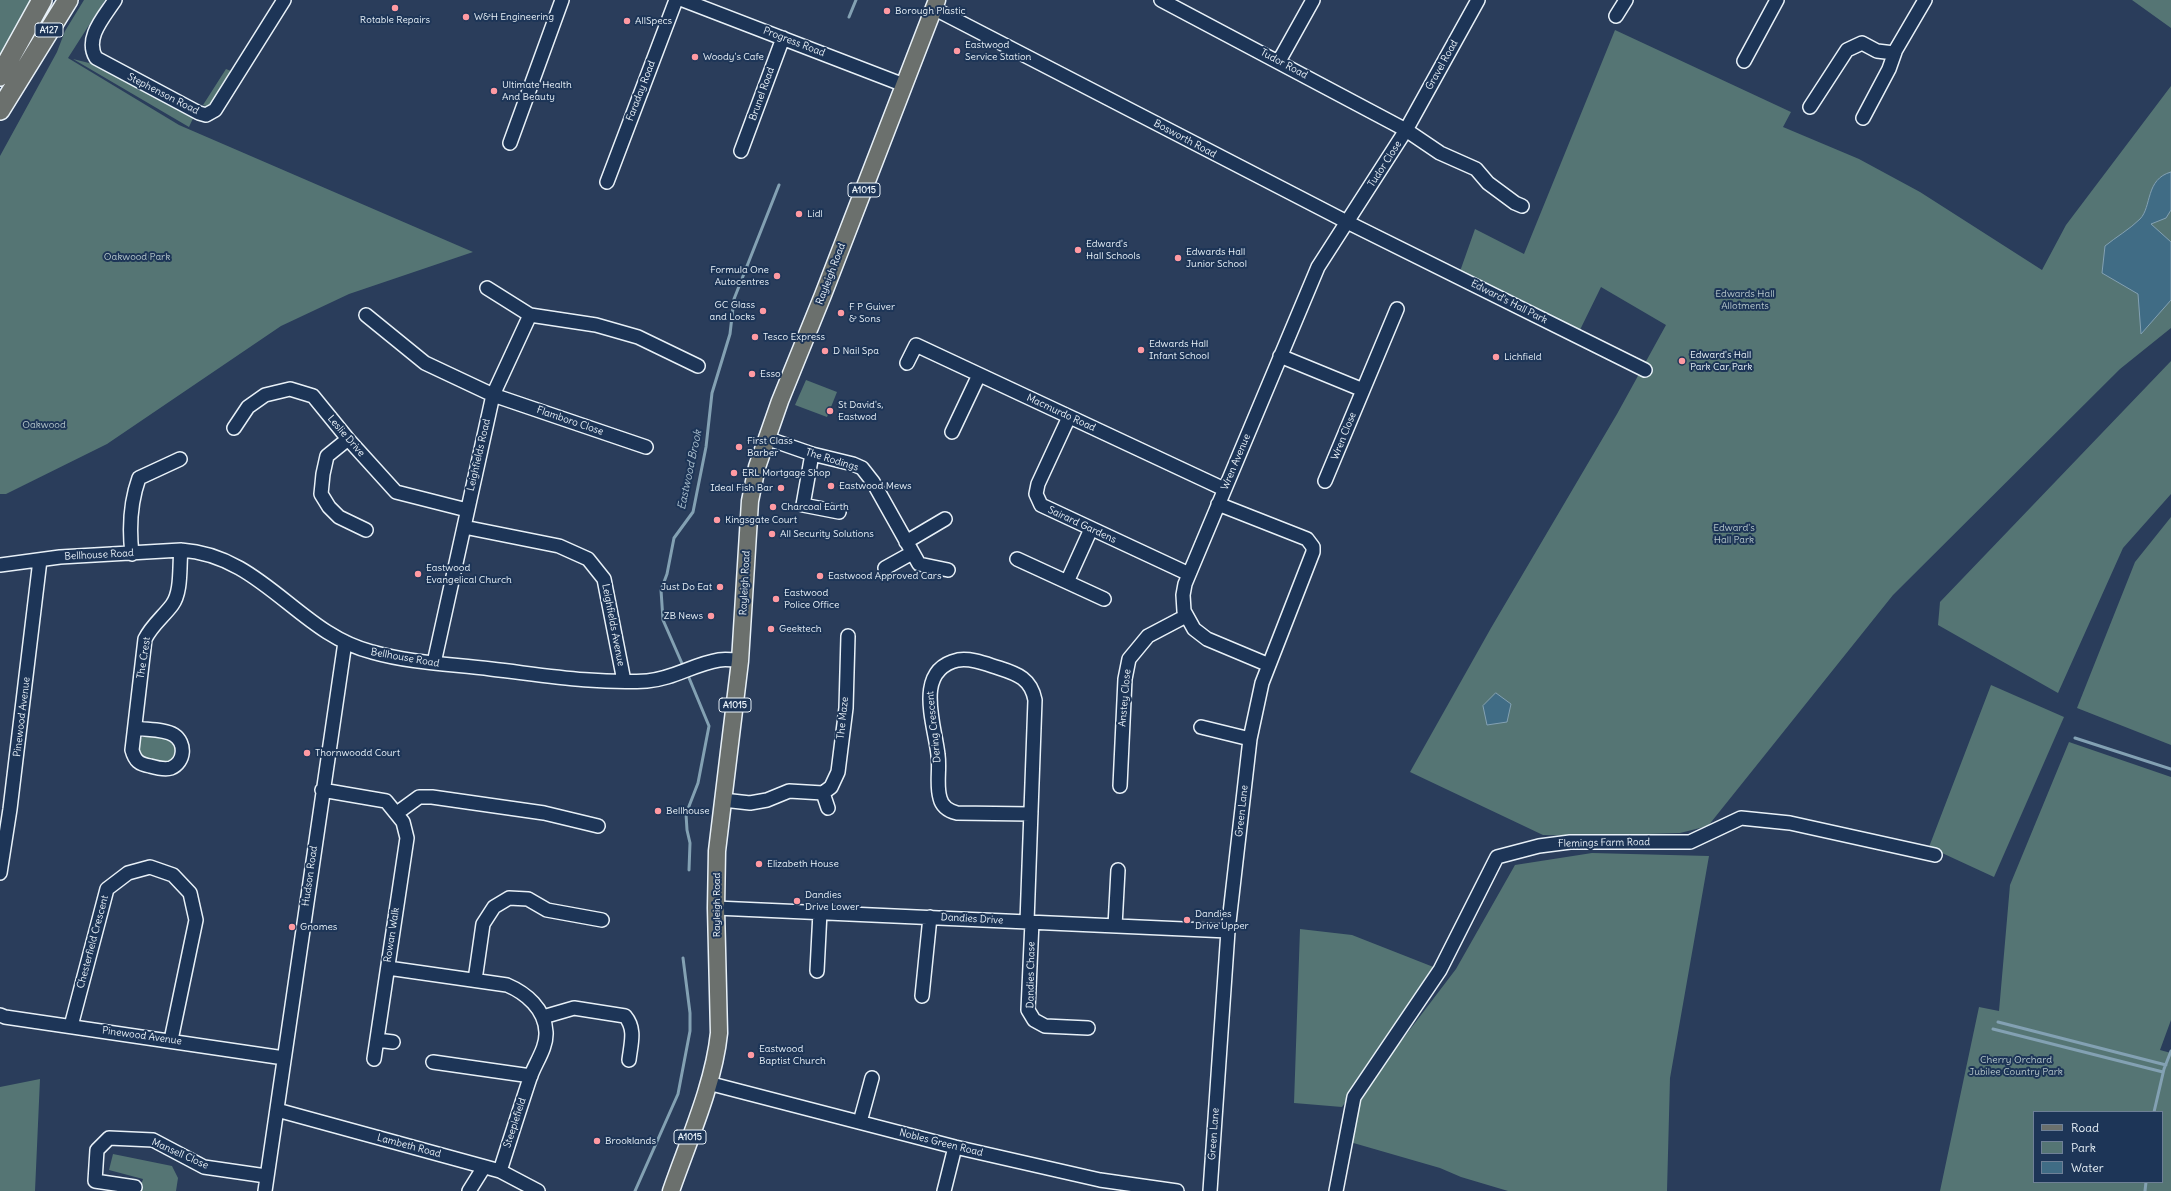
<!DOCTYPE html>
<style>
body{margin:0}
#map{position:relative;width:2171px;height:1191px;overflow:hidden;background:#2a3d5b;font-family:Delius,sans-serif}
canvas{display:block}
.legend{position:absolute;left:2033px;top:1111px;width:130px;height:72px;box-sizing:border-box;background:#1d3557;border:1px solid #6e8097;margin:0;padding:5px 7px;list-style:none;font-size:12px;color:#e8f1f8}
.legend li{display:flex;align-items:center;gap:8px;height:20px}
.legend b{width:20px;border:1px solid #6e8097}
</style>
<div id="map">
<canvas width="2171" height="1191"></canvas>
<ul class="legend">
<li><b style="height:5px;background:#6b706d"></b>Road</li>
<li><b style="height:11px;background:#557574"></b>Park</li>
<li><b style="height:11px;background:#406c85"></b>Water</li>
</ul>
</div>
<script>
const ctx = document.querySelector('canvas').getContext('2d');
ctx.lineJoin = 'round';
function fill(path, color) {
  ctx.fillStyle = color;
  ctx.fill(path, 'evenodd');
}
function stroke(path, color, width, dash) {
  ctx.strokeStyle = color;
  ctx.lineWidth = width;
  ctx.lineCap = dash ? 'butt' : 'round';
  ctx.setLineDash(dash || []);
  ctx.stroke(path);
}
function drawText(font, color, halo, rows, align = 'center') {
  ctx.font = font + ' Delius,sans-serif';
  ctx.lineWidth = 4;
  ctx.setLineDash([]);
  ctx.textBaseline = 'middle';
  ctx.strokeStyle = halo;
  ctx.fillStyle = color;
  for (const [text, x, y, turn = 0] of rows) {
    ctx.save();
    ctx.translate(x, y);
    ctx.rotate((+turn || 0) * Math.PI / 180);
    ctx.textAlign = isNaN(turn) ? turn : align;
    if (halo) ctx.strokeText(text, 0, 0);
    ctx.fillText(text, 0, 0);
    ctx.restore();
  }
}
fill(new Path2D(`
 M0 0H32L0 56Z
 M84 0H105L68 58 179 125 473 252 349 294 281 326 107 444 6 494H0V156L57 52 65 31Z
 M2132 0H2171V28Z
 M1615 30 1791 112 1783 127 1859 159 1920 192 2042 270 2066 225 2171 86V328L2120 369 1893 595 1708 826 1680 833 1586 836 1543 835 1410 772 1491 628 1617 414 1666 325 1601 287 1577 336 1458 277 1475 229 1524 254Z
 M73 59 117 70 195 114 189 127Z
 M226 69 231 71 210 108 203 105Z
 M2171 361V494L2123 548 2058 693 1938 625 1940 602Z
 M806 380 837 392 827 417 795 405Z
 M2171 517V745L2077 708 2135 562Z
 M1991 685 2064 717 1994 877 1929 847Z
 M148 734 171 738 176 747 174 759 167 764 140 758 136 750 139 739Z
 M2069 742 2171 777V1020L2160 1050 2171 1053V1191H1940L1979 1007 1999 1011 2010 885ZM2034 1112H2162V1182H2034Z
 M1592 853 1709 856 1670 1078 1667 1191H1508L1461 1177 1440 1168 1350 1142 1357 1099 1456 969 1515 865Z
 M1300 929 1352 935 1436 968 1342 1107 1294 1103Z
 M40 1079 35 1191H0V1087Z
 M113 1154 172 1166 178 1178 176 1191H139L143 1179 109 1170Z`), '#557574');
const water = new Path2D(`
 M2171 172V210L2166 218 2151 224 2171 242V300L2141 334 2138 294 2102 273 2105 246C2116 237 2130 229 2140 219 2152 207 2145 179 2171 172Z
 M1496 693 1511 704 1507 722 1487 725 1483 706Z`);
fill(water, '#406c85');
stroke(water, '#83a1b3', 1);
stroke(new Path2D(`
 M849 17 856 0
 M684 668 663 620 661 590 667 574 674 538 693 512 706 447 712 393 730 334 734 299 779 185
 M687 673 709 726 698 783 686 814 687 830 690 843 689 870
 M2075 738 2171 769
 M1998 1022 2166 1065
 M1993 1029 2163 1072
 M2154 1112 2164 1069 2171 1051
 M635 1191 678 1094 690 1031V1013L683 958
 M2145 1191 2146 1182`), '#83a1b3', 3);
const minor = new Path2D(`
 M115 0C104 17 84 38 96 58L199 113 206 115 215 110 284 0
 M683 0 904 85
 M1161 0 1406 130 1478 0
 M933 8 1347 222 1645 370
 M1616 16 1626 0
 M1279 61 1313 0
 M1744 61 1777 0
 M1810 107 1847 50 1862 43 1877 51 1894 53 1925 0
 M1863 118 1889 69 1895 52
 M510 143 562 0
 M741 151 783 38
 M607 182 676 0
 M487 288 530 315
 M366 315 425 363 493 395 646 447
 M1280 356 1363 390
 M907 363 916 345 1224 489
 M1069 417 1038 484 1036 494 1041 505 1189 574
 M234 428 248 407 265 395 290 389 313 396 348 439 396 492 467 510
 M952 432 979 375
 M766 438 812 454 853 464 862 468 873 482 919 564 948 570
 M348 439 327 456 323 474 321 494 329 507 339 517 366 530
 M812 454 803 505 839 512
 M1325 481 1397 309
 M464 527 559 546 588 559 604 579 624 681
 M906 542 945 519
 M132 554C129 528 130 503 139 478L180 459
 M1017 559 1104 599
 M0 565 60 557 181 550C262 555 299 634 372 652 411 663 451 664 491 669 543 675 595 684 647 681 673 679 694 664 719 660 726 659 734 660 740 661
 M885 568 912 553
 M1067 582 1091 529
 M434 663 493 395 530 315 596 325 638 337 698 366
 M1269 665 1207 639 1194 629 1184 611 1183 595 1185 584 1318 267 1406 130 1440 153 1476 169 1488 183 1515 203 1522 206
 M1201 727 1250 739
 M135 728C146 730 165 729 174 735 186 743 185 762 171 768 165 770 157 768 150 766 139 764 135 761 132 750L145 639C152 625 163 617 172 605 182 592 179 566 181 550
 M1120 786 1125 679 1129 659 1148 636 1186 616
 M322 790 386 801 403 822 407 838 374 1059
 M823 793 828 808
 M723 800 750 803 767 800 789 791 823 793 831 787 838 772 846 708 848 636
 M397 813 419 797H432L544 813 598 826
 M0 873 10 809 40 560
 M716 908 1228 931
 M1027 922 1035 700C1031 679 1018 674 999 668 986 664 972 658 958 660 913 670 935 725 938 755 940 769 936 785 940 798 942 807 949 811 957 813L1031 814
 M1032 922 1028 1010 1034 1020 1045 1026 1088 1028
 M1115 926 1118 870
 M388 968 507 985C526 993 545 1009 546 1032 547 1048 535 1063 530 1078 520 1108 510 1140 500 1171
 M817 971 820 912
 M475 980 483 924 494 907 509 898 528 899 547 910 602 920
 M922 996 930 917
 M0 1015 5 1017 284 1058
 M543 1017 574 1008 625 1016C636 1029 631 1043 629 1060
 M71 1026 107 889 128 873 150 867 173 875 190 893 196 920 171 1040
 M377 1040 393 1042
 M433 1062 531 1076
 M708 1083 955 1147 1100 1180 1177 1191
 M277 1110 500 1171 538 1191
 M860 1122 872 1078
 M135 1187 95 1181 97 1150 109 1138 153 1140 204 1167 266 1176
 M265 1191 345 642
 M469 1191 484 1167
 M944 1191 955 1147
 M1210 1191 1228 931 1250 739 1262 683 1313 552V547L1307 539 1218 504
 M1336 1191 1354 1097 1440 970 1497 857 1539 846 1570 842H1690L1741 818 1790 823 1935 855`);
const major = new Path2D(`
 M671 1191C688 1142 714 1084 719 1033L716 908 717 851 740 661 750 501 757 467 780 401 823 295 937 0`);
const highway = new Path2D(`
 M0 76 42 0
 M0 110 68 0`);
stroke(minor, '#e8f1f8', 16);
stroke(major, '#e8f1f8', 19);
stroke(highway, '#e8f1f8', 22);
stroke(minor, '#1d3557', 13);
stroke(major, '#6b706d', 16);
stroke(highway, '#6b706d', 19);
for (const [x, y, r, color] of [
 [395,8,4,"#ff9aa2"],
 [887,11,4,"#ff9aa2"],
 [466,17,4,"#ff9aa2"],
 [627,21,4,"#ff9aa2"],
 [957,51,4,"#ff9aa2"],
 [695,57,4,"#ff9aa2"],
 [494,91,4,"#ff9aa2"],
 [799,214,4,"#ff9aa2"],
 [1078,250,4,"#ff9aa2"],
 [1178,258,4,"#ff9aa2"],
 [777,276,4,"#ff9aa2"],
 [763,311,4,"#ff9aa2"],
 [841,313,4,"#ff9aa2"],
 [755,337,4,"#ff9aa2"],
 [1141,350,4,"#ff9aa2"],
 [825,351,4,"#ff9aa2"],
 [1496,357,4,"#ff9aa2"],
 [1682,361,4,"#ff9aa2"],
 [752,374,4,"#ff9aa2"],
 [830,411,4,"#ff9aa2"],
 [739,447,4,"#ff9aa2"],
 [734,473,4,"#ff9aa2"],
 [831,486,4,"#ff9aa2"],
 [781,488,4,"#ff9aa2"],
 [773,507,4,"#ff9aa2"],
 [717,520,4,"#ff9aa2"],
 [772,534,4,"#ff9aa2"],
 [418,574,4,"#ff9aa2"],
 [820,576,4,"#ff9aa2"],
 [720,587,4,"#ff9aa2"],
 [776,599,4,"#ff9aa2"],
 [711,616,4,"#ff9aa2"],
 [771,629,4,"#ff9aa2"],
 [307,753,4,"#ff9aa2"],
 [658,811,4,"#ff9aa2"],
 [759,864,4,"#ff9aa2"],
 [797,901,4,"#ff9aa2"],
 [1187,920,4,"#ff9aa2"],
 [292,927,4,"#ff9aa2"],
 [751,1055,4,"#ff9aa2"],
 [597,1141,4,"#ff9aa2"]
]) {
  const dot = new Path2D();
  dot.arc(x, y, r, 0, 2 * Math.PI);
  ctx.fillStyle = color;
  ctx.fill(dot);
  stroke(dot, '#1d3557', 1.5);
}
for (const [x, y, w] of [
 [49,30,28],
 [864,190,32],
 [735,705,32],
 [690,1137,32]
]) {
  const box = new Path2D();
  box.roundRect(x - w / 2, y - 7, w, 14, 3);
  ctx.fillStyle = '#1d3557';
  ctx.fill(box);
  stroke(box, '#e8f1f8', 1);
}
drawText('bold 9px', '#e8f1f8', null, [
 ["A127",49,30],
 ["A1015",864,190],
 ["A1015",735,705],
 ["A1015",690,1137]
]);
drawText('10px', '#e8f1f8', '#1d3557', [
 ["Borough Plastic",895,11],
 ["W&H Engineering",474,17],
 ["Rotable Repairs",395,20,"center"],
 ["AllSpecs",635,21],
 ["Eastwood",965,45],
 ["Service Station",965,57],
 ["Woody's Cafe",703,57],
 ["Ultimate Health",502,85],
 ["And Beauty",502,97],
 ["Lidl",807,214],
 ["Edward's",1086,244],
 ["Hall Schools",1086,256],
 ["Edwards Hall",1186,252],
 ["Junior School",1186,264],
 ["Formula One",769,270,"right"],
 ["Autocentres",769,282,"right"],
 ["GC Glass",755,305,"right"],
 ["and Locks",755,317,"right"],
 ["F P Guiver",849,307],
 ["& Sons",849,319],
 ["Tesco Express",763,337],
 ["Edwards Hall",1149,344],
 ["Infant School",1149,356],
 ["D Nail Spa",833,351],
 ["Edward's Hall",1690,355],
 ["Park Car Park",1690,367],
 ["Lichfield",1504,357],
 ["Esso",760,374],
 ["St David's,",838,405],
 ["Eastwod",838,417],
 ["First Class",747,441],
 ["Barber",747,453],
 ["ERL Mortgage Shop",742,473],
 ["Eastwood Mews",839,486],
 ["Ideal Fish Bar",773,488,"right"],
 ["Charcoal Earth",781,507],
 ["Kingsgate Court",725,520],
 ["All Security Solutions",780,534],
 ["Eastwood",426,568],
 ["Evangelical Church",426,580],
 ["Eastwood Approved Cars",828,576],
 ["Just Do Eat",712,587,"right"],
 ["Eastwood",784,593],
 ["Police Office",784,605],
 ["ZB News",703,616,"right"],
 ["Geektech",779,629],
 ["Thornwoodd Court",315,753],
 ["Bellhouse",666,811],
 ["Elizabeth House",767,864],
 ["Dandies",805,895],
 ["Drive Lower",805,907],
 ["Dandies",1195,914],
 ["Drive Upper",1195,926],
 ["Gnomes",300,927],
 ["Eastwood",759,1049],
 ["Baptist Church",759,1061],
 ["Brooklands",605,1141]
], 'left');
drawText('10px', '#e8f1f8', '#1d3557', [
 ["Progress Road",794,42,21],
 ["Tudor Road",1284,64,28],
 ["Gravel Road",1442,65,-61],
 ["Faraday Road",641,91,-69],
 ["Stephenson Road",163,94,27],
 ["Brunel Road",762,94,-70],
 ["Bosworth Road",1185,139,28],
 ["Tudor Close",1385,164,-57],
 ["Rayleigh Road",831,274,-69],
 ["Edward's Hall Park",1509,302,27],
 ["Macmurdo Road",1061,413,25],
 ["Flamboro Close",570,421,19],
 ["Leslie Drive",346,436,49],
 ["Wren Close",1344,436,-68],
 ["Leighfields Road",479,455,-77],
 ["The Rodings",832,460,17],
 ["Wren Avenue",1236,462,-67],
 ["Sairard Gardens",1082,525,25],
 ["Bellhouse Road",99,555,-3],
 ["Rayleigh Road",745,583,-87],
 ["Leighfields Avenue",613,625,79],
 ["The Crest",144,658,-81],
 ["Bellhouse Road",405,658,10],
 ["Anstey Close",1125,698,-85],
 ["Pinewood Avenue",22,717,-83],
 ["The Maze",843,718,-84],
 ["Dering Crescent",934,727,-96],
 ["Green Lane",1242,811,-84],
 ["Flemings Farm Road",1604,843,-1],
 ["Hudson Road",310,876,-82],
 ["Rayleigh Road",717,905,-90],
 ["Dandies Drive",972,919,3],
 ["Rowan Walk",392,935,-81],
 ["Chesterfield Crescent",93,942,-75],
 ["Dandies Chase",1031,975,-89],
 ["Pinewood Avenue",142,1036,8],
 ["Steeplefield",515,1123,-72],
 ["Green Lane",1214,1134,-86],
 ["Nobles Green Road",941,1143,14],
 ["Lambeth Road",409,1146,15],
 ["Mansell Close",180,1154,24]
]);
drawText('10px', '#b5c6ca', '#1d3557', [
 ["Oakwood Park",137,257],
 ["Edwards Hall",1745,294],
 ["Allotments",1745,306],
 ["Oakwood",44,425],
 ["Edward's",1734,528],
 ["Hall Park",1734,540],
 ["Cherry Orchard",2016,1060],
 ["Jubilee Country Park",2016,1072]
]);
drawText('italic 11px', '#adc2d0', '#1d3557', [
 ["Eastwood Brook",690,470,-78]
]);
</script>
